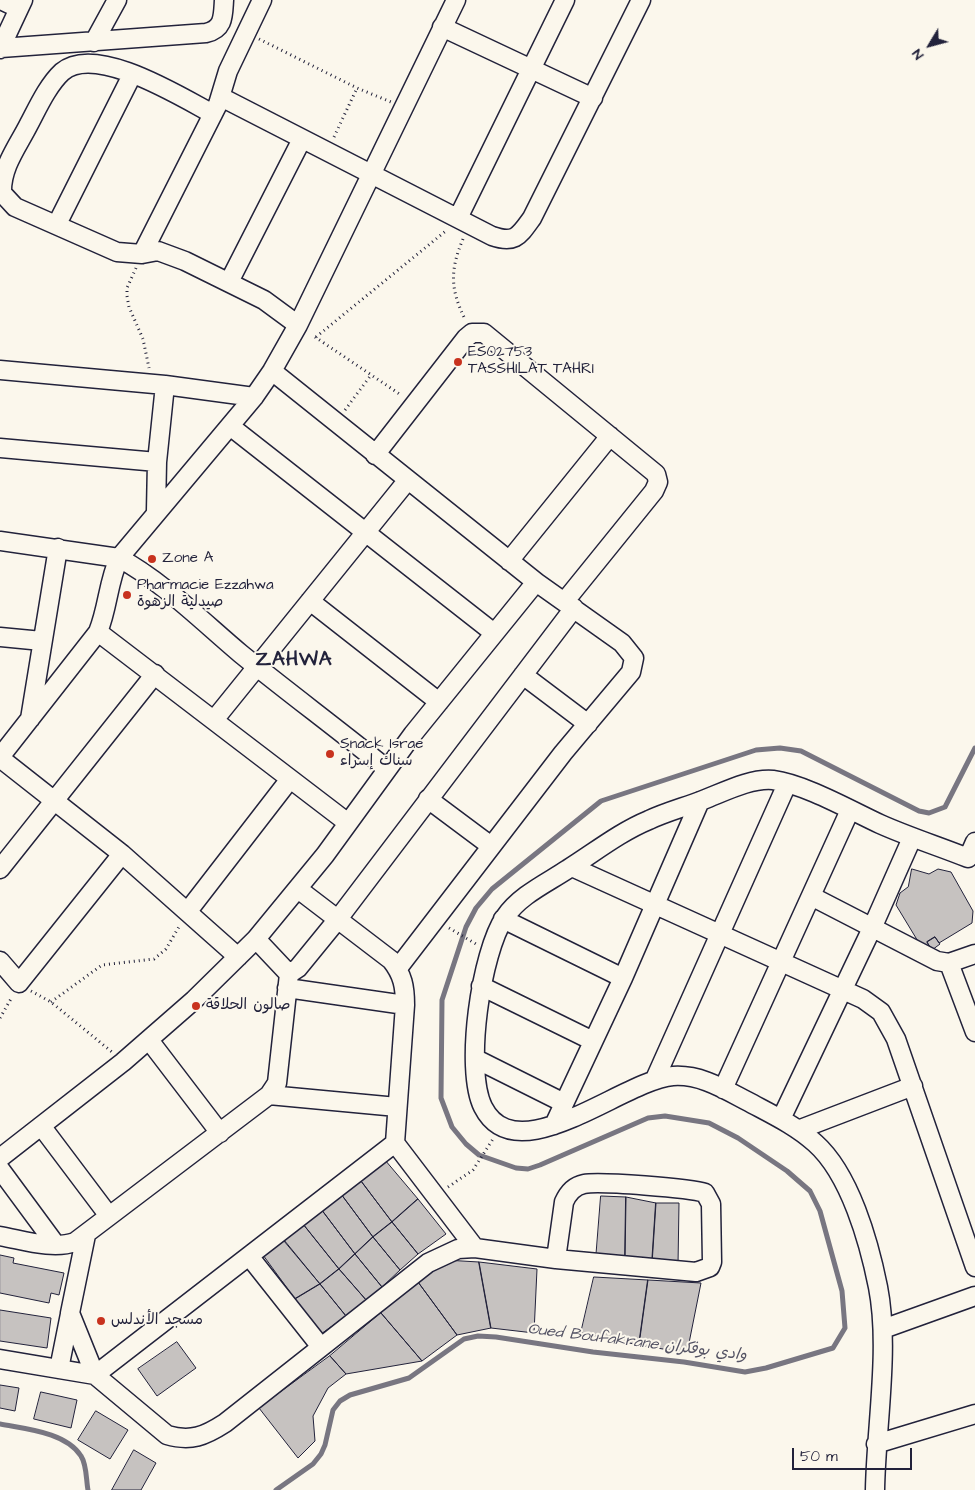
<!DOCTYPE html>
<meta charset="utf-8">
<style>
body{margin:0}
#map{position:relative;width:975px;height:1490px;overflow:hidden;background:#fbf7ec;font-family:"Architects Daughter",sans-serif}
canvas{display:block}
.north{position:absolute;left:905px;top:20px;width:50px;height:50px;-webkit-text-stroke:4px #fbf7ec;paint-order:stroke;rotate:233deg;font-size:14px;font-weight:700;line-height:20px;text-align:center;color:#22223b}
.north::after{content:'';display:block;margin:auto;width:18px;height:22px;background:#22223b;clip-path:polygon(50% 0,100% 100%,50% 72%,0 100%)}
.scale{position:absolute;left:792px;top:1448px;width:120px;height:22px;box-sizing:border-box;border:2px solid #22223b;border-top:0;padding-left:6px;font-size:15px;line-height:18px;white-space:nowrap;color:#22223b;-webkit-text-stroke:4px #fbf7ec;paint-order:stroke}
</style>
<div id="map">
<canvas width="975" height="1490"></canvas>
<div class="north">N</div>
<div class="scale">50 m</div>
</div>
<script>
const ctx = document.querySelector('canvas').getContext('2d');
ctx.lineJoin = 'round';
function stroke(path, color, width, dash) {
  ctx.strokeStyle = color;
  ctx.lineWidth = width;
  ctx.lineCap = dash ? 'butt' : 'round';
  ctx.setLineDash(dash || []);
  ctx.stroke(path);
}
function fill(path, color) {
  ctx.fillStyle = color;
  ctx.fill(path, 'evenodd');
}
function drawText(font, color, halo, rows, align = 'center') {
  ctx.font = font + ' "Architects Daughter","Playpen Sans Arabic",sans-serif';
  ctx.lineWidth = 4;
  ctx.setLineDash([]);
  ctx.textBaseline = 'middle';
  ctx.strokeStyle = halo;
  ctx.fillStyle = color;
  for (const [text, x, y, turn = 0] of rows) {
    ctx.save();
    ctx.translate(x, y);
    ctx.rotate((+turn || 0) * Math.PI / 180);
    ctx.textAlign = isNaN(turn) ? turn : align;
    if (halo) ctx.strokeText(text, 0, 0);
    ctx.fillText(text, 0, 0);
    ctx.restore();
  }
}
stroke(new Path2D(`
 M0 1424C25 1429 66 1432 81 1456 87 1465 86 1480 88 1490
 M276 1490 313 1464 321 1454 325 1445 333 1410 340 1401 350 1395 409 1378 464 1339 478 1336 496 1337 593 1352 684 1362 745 1372 766 1368 833 1348 845 1328 842 1291 820 1211 810 1191 787 1171 738 1138 709 1123 665 1116 648 1118 540 1165 528 1169 516 1168 479 1155 466 1144 452 1127 441 1098 442 1000 466 927 476 908 492 889 601 801 756 750 780 748 801 751 919 811 929 813 945 807 975 748`), '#787681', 5);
const building = new Path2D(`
 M912 869 929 874 938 869 951 872 973 911 972 923 939 943 935 937 927 942 930 948 919 943 896 905 900 893 908 887Z
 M935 937 940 944 932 950 927 942Z
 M385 1160 418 1199 392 1222 361 1181Z
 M361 1181 392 1222 373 1237 341 1194Z
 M341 1194 373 1237 355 1254 321 1209Z
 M601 1196 626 1197 625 1262 596 1259Z
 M626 1197 656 1203 652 1264 625 1262Z
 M418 1199 446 1234 418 1254 392 1222Z
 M656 1203H679L678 1265 652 1264Z
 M321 1209 355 1254 339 1269 303 1224Z
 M392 1222 418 1254 400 1270 373 1237Z
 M303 1224 339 1269 320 1284 284 1240Z
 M373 1237 400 1270 382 1287 355 1254Z
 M284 1241 320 1284 295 1299 263 1255Z
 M355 1254 382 1287 367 1301 339 1269Z
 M0 1255 14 1258 13 1263 64 1273 59 1295 51 1293 49 1303 0 1293Z
 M445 1260 479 1262 491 1328 457 1335 418 1282Z
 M479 1262 537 1269 534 1333 491 1328Z
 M339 1269 367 1301 346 1316 320 1284Z
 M594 1277 648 1280 639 1345 581 1333Z
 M648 1280 701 1283 687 1353 639 1345Z
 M418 1282 457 1335 422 1361 381 1313Z
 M320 1284 346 1316 321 1334 295 1299Z
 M0 1310 51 1318 47 1348 0 1341Z
 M381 1313 422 1361 346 1374 330 1356Z
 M177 1342 196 1368 157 1396 138 1369Z
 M330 1356 346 1374 328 1388 313 1416 315 1441 298 1458 259 1408Z
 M0 1385 19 1388 15 1411 0 1408Z
 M41 1392 77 1400 71 1428 34 1419Z
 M96 1411 128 1430 110 1459 78 1440Z
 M134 1450 156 1463 141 1490H112Z`);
fill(building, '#c6c2c0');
stroke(building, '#22223b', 1);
const minor = new Path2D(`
 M1 0 18 8
 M442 27 593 98
 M94 42 117 0
 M1 48 206 33C224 29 223 16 224 0
 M0 49 23 0
 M221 97 492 236C515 244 519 236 532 218L641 0
 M213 114C181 97 95 43 62 72 48 85 38 107 29 124 18 146 1 167 2 193L15 207 117 252 142 254 158 251 185 261 264 300 298 325
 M458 218 565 0
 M57 224 132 75
 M142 254 218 104 228 71 262 0
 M229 282 302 139
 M0 370 165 385 254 397
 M272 371 536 582 622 643 634 658 631 672 563 753 398 968
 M230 426 494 633
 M0 448 157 462
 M375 455 466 338 472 333H484L656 474 658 482 654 491 565 601
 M156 511 157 462 165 385
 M0 541 119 558C162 581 203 622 241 654 289 693 339 730 387 769
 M509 561 610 436
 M310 601 439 702
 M98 632 348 823
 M0 637 42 641
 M523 675 588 724
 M30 719 58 548
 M214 720 407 481
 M0 757 98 632C108 608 108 582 119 558L254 397 272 371 298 325 456 0
 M0 758 122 854 238 957
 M428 799 491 846
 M572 867 863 999 881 1012 896 1039 975 1267
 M0 869 155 674
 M298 889 391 960C403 975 405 987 405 1005L395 1143 475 1248
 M811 896 937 961 949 963 975 954
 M188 911 290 779
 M503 919 623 978
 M256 939 289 974
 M0 961 19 983 122 854
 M949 963 975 1032
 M481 986 593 1041
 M287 988 405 1005
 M149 1040 220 1133
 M476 1059 564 1103
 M655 1079 787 784
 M723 1089 850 810
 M269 1095 397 1107
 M781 1119 873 926 912 838
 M554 1125 623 978 700 801
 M42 1127 109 1216
 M798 1130 913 1086
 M0 1158 123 1062 194 1000 256 939 325 855 413 734 536 582
 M0 1169 56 1245
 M86 1235 70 1313 95 1375 395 1143
 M0 1236C23 1240 53 1250 75 1242L269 1095 277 1083 278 1074 289 974 298 968 338 919 574 608
 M249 1256 321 1347
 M883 1329 975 1296
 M0 1359 95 1375 167 1435C191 1442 205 1436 225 1423L428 1263 458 1249 475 1248 556 1259 696 1272 710 1267 712 1262 711 1204 705 1193C691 1188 599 1181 584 1184 574 1186 568 1193 564 1202L556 1259
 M59 1369 70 1314
 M876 1444 975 1414
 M875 1490C876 1427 890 1348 878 1287 869 1242 850 1174 815 1143 795 1125 771 1114 747 1101 724 1089 700 1074 673 1076 623 1080 517 1174 483 1107 464 1069 481 952 505 917 520 895 547 883 568 869 595 852 620 832 649 820 666 812 685 807 703 800 724 792 750 778 773 780 804 784 850 810 880 824 909 837 938 846 968 858L975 842`);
stroke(minor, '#22223b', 21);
stroke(new Path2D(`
 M259 39 357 88 391 102
 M334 137 357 88
 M463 239C450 270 450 289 465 319
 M136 268 127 288V296L129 307 143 339 149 368
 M315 337 401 395
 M316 337 447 230
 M345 410 371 375
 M449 928 476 944
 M31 991 51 1002 112 1052
 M51 1002 102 965 154 959 166 949 180 925
 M0 1018 12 997
 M448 1187 473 1170 493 1139`), '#22223b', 3, [1, 4]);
stroke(minor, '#fbf7ec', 18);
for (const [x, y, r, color] of [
 [458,362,5,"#c8321e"],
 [152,559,5,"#c8321e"],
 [127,595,5,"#c8321e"],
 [330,754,5,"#c8321e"],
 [196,1006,5,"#c8321e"],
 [101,1321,5,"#c8321e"]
]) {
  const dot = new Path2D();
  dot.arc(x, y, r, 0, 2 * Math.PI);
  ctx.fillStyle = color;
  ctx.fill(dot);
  stroke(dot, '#fbf7ec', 2);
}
drawText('15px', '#22223b', '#fbf7ec', [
 ["ES02753",468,353],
 ["TASSHILAT TAHRI",468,370],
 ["Zone A",162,559],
 ["Pharmacie Ezzahwa",137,586],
 ["صيدلية الزهوة",137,603],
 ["Snack Israe",340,745],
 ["سناك إسراء",340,762],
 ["صالون الحلاقة",206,1006],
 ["مسجد الأندلس",111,1321]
], 'left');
drawText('italic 16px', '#545364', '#fbf7ec', [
 ["Oued Boufakrane وادي بوفكران",637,1343,7]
]);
ctx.letterSpacing = '1px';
drawText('bold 20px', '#22223b', '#fbf7ec', [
 ["ZAHWA",294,661]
]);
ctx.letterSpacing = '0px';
</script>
